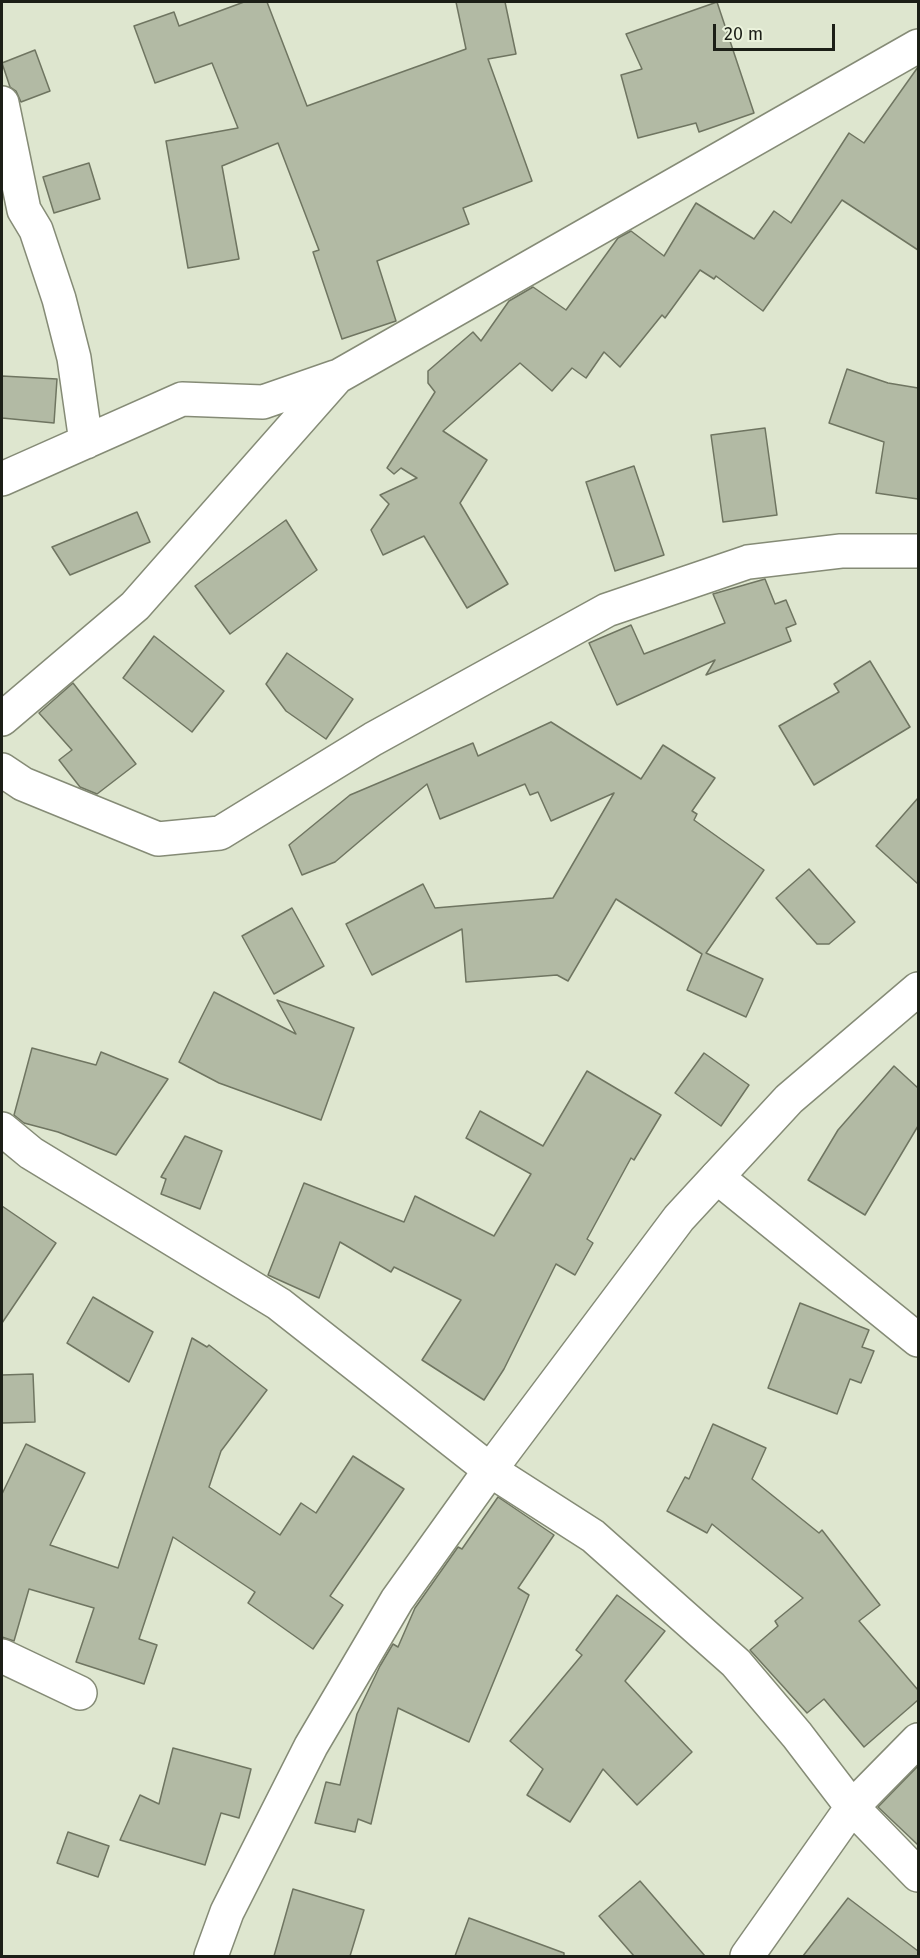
<!DOCTYPE html>
<style>
body{margin:0}
#map{position:relative;width:920px;height:1958px;overflow:hidden;background:#dee6cf;font-family:"Fira Sans",sans-serif}
canvas{display:block}
.frame{position:absolute;inset:0;border:3px solid #1c1f17;pointer-events:none}
.scale{position:absolute;left:713px;top:24px;width:122px;height:27px;box-sizing:border-box;border:3px solid #1c1f17;border-top:0;padding-left:8px;font-size:18px;line-height:21px;white-space:nowrap;color:#1c1f17;-webkit-text-stroke:4px #ebf3dc;paint-order:stroke}
</style>
<div id="map">
<canvas width="920" height="1958"></canvas>
<div class="frame"></div>
<div class="scale">20 m</div>
</div>
<script>
const ctx = document.querySelector('canvas').getContext('2d');
ctx.lineJoin = 'round';
function fill(path, color) {
  ctx.fillStyle = color;
  ctx.fill(path, 'evenodd');
}
function stroke(path, color, width, dash) {
  ctx.strokeStyle = color;
  ctx.lineWidth = width;
  ctx.lineCap = dash ? 'butt' : 'round';
  ctx.setLineDash(dash || []);
  ctx.stroke(path);
}
const building = new Path2D(`
 M244 2H267L307 106 466 49 456 2H505L516 54 488 59 532 181 463 208 469 224 377 261 396 321 342 339 313 252 319 250 278 143 222 166 239 259 188 268 166 141 238 128 212 63 155 83 134 26 174 12 179 26Z
 M717 2 754 113 699 132 696 123 638 138 621 75 642 69 626 34Z
 M35 50 50 91 21 102 16 91 10 87 2 63Z
 M918 67V250L842 200 763 311 716 276 714 279 700 270 665 318 662 315 620 367 604 352 586 378 572 368 552 391 520 363 443 431 487 460 460 503 508 584 467 608 424 536 383 555 371 530 389 504 380 495 417 478 401 468 394 474 387 468 435 392 428 383V371L473 332 481 341 509 301 533 287 566 310 618 238 631 231 664 256 696 203 754 239 774 211 791 223 849 133 864 143Z
 M89 163 100 199 54 213 43 177Z
 M847 369 888 383 918 388V499L876 493 884 442 829 423Z
 M2 376 57 379 54 423 2 418Z
 M765 428 777 515 723 522 711 435Z
 M634 466 664 555 615 571 586 482Z
 M137 512 150 542 70 575 52 547Z
 M286 520 317 570 230 634 195 586Z
 M765 579 775 604 786 600 796 624 786 628 791 641 706 675 715 660 617 705 589 643 631 625 644 654 725 623 713 594Z
 M154 636 224 691 192 732 123 678Z
 M287 653 353 699 326 739 286 711 266 684Z
 M870 661 910 727 814 785 779 726 839 692 834 684Z
 M73 683 136 764 97 794 80 787 59 760 72 750 39 713Z
 M551 722 641 779 663 745 715 778 692 811 697 814 694 820 764 870 706 953 763 979 746 1017 687 990 702 954 616 899 568 981 557 975 466 982 462 929 372 975 346 924 423 884 435 908 553 898 614 793 551 821 538 792 530 795 525 784 440 819 427 784 335 862 302 875 289 845 350 795 473 743 478 756Z
 M918 798V884L876 846Z
 M809 869 855 922 829 944H817L776 898Z
 M292 908 324 966 274 994 242 936Z
 M214 992 296 1034 277 1000 354 1028 321 1120 219 1083 179 1062Z
 M32 1048 96 1065 101 1052 168 1079 116 1155 58 1132 24 1123 14 1115Z
 M704 1053 749 1085 721 1126 675 1093Z
 M894 1066 918 1088V1126L865 1215 808 1180 838 1130Z
 M587 1071 661 1115 634 1160 631 1158 587 1239 593 1243 575 1275 556 1264 504 1369 484 1400 422 1360 461 1300 394 1267 391 1272 340 1242 319 1298 268 1275 304 1183 404 1222 415 1196 494 1236 531 1174 466 1138 480 1111 543 1146Z
 M185 1136 222 1151 200 1209 161 1194 166 1179 161 1177Z
 M2 1206 56 1243 2 1323Z
 M93 1297 153 1332 129 1382 67 1343Z
 M800 1303 869 1330 862 1347 874 1351 861 1383 850 1379 837 1414 768 1388Z
 M192 1338 207 1347 209 1345 267 1390 221 1451 209 1487 280 1535 301 1503 316 1513 353 1456 404 1489 330 1596 343 1605 313 1649 248 1603 255 1592 173 1537 139 1639 157 1645 144 1684 76 1662 94 1608 29 1589 14 1641 2 1637V1494L26 1444 85 1473 50 1545 118 1568Z
 M33 1374 35 1422 2 1423V1375Z
 M713 1424 766 1448 752 1479 819 1533 822 1530 880 1605 859 1621 918 1690V1700L864 1747 824 1699 807 1713 750 1650 778 1626 775 1621 803 1598 712 1524 707 1533 667 1511 685 1477 689 1479Z
 M498 1497 554 1535 518 1588 529 1595 469 1742 398 1708 371 1824 358 1819 355 1832 315 1823 326 1782 340 1785 357 1714 380 1666 393 1644 398 1647 415 1608 458 1547 462 1549Z
 M617 1595 665 1631 625 1681 692 1752 637 1805 603 1769 570 1822 527 1795 543 1769 510 1741 582 1655 576 1650Z
 M173 1748 251 1769 239 1818 221 1813 205 1865 120 1840 140 1795 159 1804Z
 M918 1766V1845L878 1807Z
 M68 1832 109 1846 98 1877 57 1863Z
 M640 1881 705 1956H634L599 1916Z
 M293 1889 364 1910 350 1956H274Z
 M848 1898 918 1951V1956H803Z
 M469 1918 564 1953V1956H455Z`);
fill(building, '#b2baa4');
stroke(building, '#6f7561', 1.5);
const minor = new Path2D(`
 M2 103 24 210 36 230 59 299 74 358 86 442
 M2 479 182 399 263 402 335 377
 M2 719 135 606 337 377 918 46
 M2 770 23 784 158 839 220 833 373 739 607 610 748 562 841 551H918
 M2 1129 31 1153 279 1304 490 1470 593 1536 736 1663 797 1735 852 1807 918 1875
 M717 1177 918 1340
 M2 1656 80 1693
 M747 1956 852 1807 918 1740`);
const tertiary = new Path2D(`
 M211 1956 227 1912 311 1746 397 1600 490 1470 679 1218 789 1099 918 989`);
stroke(minor, '#858b76', 36);
stroke(tertiary, '#858b76', 36);
stroke(minor, '#fff', 33);
stroke(tertiary, '#fff', 33);
</script>
